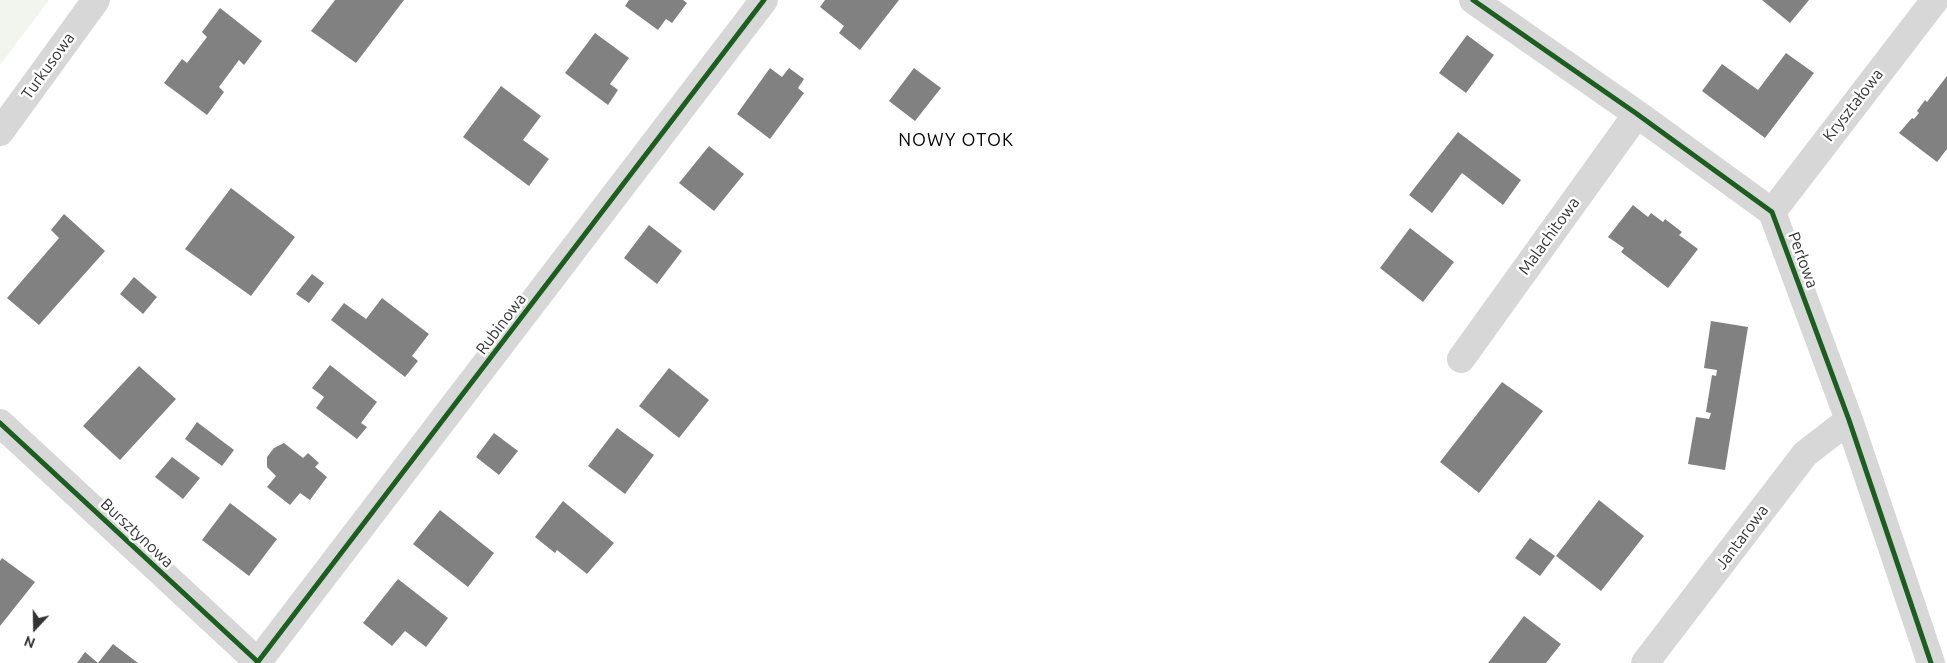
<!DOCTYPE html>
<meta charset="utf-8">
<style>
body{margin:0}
#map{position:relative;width:1947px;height:663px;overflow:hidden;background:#fff;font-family:Ubuntu,sans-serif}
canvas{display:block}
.north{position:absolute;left:10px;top:603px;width:50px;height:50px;-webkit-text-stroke:4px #fff;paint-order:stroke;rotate:201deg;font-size:14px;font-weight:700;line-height:20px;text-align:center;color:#333}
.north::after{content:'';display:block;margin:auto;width:18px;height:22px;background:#333;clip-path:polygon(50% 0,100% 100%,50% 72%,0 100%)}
</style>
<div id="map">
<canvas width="1947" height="663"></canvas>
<div class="north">N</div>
</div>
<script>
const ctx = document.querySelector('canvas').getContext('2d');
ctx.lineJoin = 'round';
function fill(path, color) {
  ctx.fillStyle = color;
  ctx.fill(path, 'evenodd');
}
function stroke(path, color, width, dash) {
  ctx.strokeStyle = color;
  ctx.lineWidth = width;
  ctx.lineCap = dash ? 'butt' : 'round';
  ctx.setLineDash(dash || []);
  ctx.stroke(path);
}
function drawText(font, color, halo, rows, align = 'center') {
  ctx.font = font + ' Ubuntu,sans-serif';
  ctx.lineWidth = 5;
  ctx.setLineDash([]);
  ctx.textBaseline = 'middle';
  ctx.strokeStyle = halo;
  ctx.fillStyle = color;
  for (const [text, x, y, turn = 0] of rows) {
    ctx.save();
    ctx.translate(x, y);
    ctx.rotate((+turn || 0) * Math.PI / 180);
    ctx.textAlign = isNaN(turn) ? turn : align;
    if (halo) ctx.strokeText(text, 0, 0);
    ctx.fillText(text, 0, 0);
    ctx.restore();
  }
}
fill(new Path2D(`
 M0 0H49L0 65Z`), '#f1f5ed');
fill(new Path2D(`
 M335 0H404L356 63 311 31Z
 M629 0H683L687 3 672 23 666 19 658 30 625 6Z
 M825 0H899L860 50 839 33 844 26 820 7Z
 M1762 0H1809L1790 23Z
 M220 8 262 41 244 65 239 60 219 87 224 92 207 115 164 83 182 59 187 63 207 37 202 32Z
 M595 33 629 58 610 84 618 90 608 105 565 73Z
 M1467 35 1494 55 1466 93 1439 73Z
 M1786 53 1814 73 1765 138 1702 91 1722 64 1758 90Z
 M770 68 782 77 789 68 804 79 798 88 804 93 770 139 737 114Z
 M914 68 941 88 915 121 889 101Z
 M1947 76V149L1937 162 1899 133 1912 118 1914 119 1919 113 1917 111 1925 100 1927 102Z
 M501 86 541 116 523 140 549 159 529 186 463 137Z
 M1458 132 1521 180 1503 205 1462 173 1432 213 1409 195Z
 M709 146 744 174 714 211 679 183Z
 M231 188 295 237 251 296 185 249Z
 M1633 205 1648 217 1651 213 1663 222 1665 219 1682 232 1679 235 1698 249 1668 288 1621 252 1624 248 1608 237Z
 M64 214 105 251 39 325 7 298 59 238 51 230Z
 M649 225 682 251 657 284 624 258Z
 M1410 228 1454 262 1423 302 1380 268Z
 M312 274 324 283 309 303 296 294Z
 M134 277 157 297 143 314 120 294Z
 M382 298 429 334 412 356 418 361 405 377 331 320 344 303 366 319Z
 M1711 321 1748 327 1725 470 1688 464 1696 417 1709 419 1711 413 1706 412 1712 375 1716 376 1717 370 1704 368Z
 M330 365 377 402 361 423 367 427 357 439 316 408 324 397 312 388Z
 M139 366 176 399 120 460 83 426Z
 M669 368 709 400 679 438 639 406Z
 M1502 382 1543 411 1479 493 1440 462Z
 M197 422 234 450 222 466 185 439Z
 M617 428 654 455 625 494 588 466Z
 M494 433 518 451 499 475 476 457Z
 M284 443 303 458 308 453 319 463 315 467 327 477 310 500 300 493 290 505 267 487 276 476 267 467V457L274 448Z
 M172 457 200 478 183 499 155 477Z
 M1599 500 1644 536 1601 591 1556 556Z
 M563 501 614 543 587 574 557 550 555 553 535 537Z
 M230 503 277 539 249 576 202 540Z
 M440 510 494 553 468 587 413 544Z
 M1530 538 1555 556 1540 576 1515 558Z
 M2 558 35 582 0 626V561Z
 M398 579 448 618 426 647 405 631 392 646 363 623Z
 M1524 616 1561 644 1546 663H1488Z
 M113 644 138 663H77L85 652 98 663Z`), '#818181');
stroke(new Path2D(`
 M1473 0 1637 114 1772 212 1849 420 1931 663
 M0 132 96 0
 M1772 212 1935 0
 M1461 359 1637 114
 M0 423 258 662
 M257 663 764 0
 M1645 663 1805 454 1849 420`), '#d7d7d7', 28);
stroke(new Path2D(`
 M1473 0 1637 114 1772 212 1849 420 1931 663
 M0 423 258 662
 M257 663 764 0`), '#1b5e20', 5);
drawText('16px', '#333', '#fff', [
 ["Turkusowa",48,66,-54],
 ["Kryształowa",1853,105,-52],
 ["Malachitowa",1549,236,-54],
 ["Perłowa",1803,260,70],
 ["Rubinowa",501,324,-53],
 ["Bursztynowa",137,533,43],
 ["Jantarowa",1742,537,-53]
]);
ctx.letterSpacing = '1px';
drawText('18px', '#000', '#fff', [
 ["NOWY OTOK",956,140]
]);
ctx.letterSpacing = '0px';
</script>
